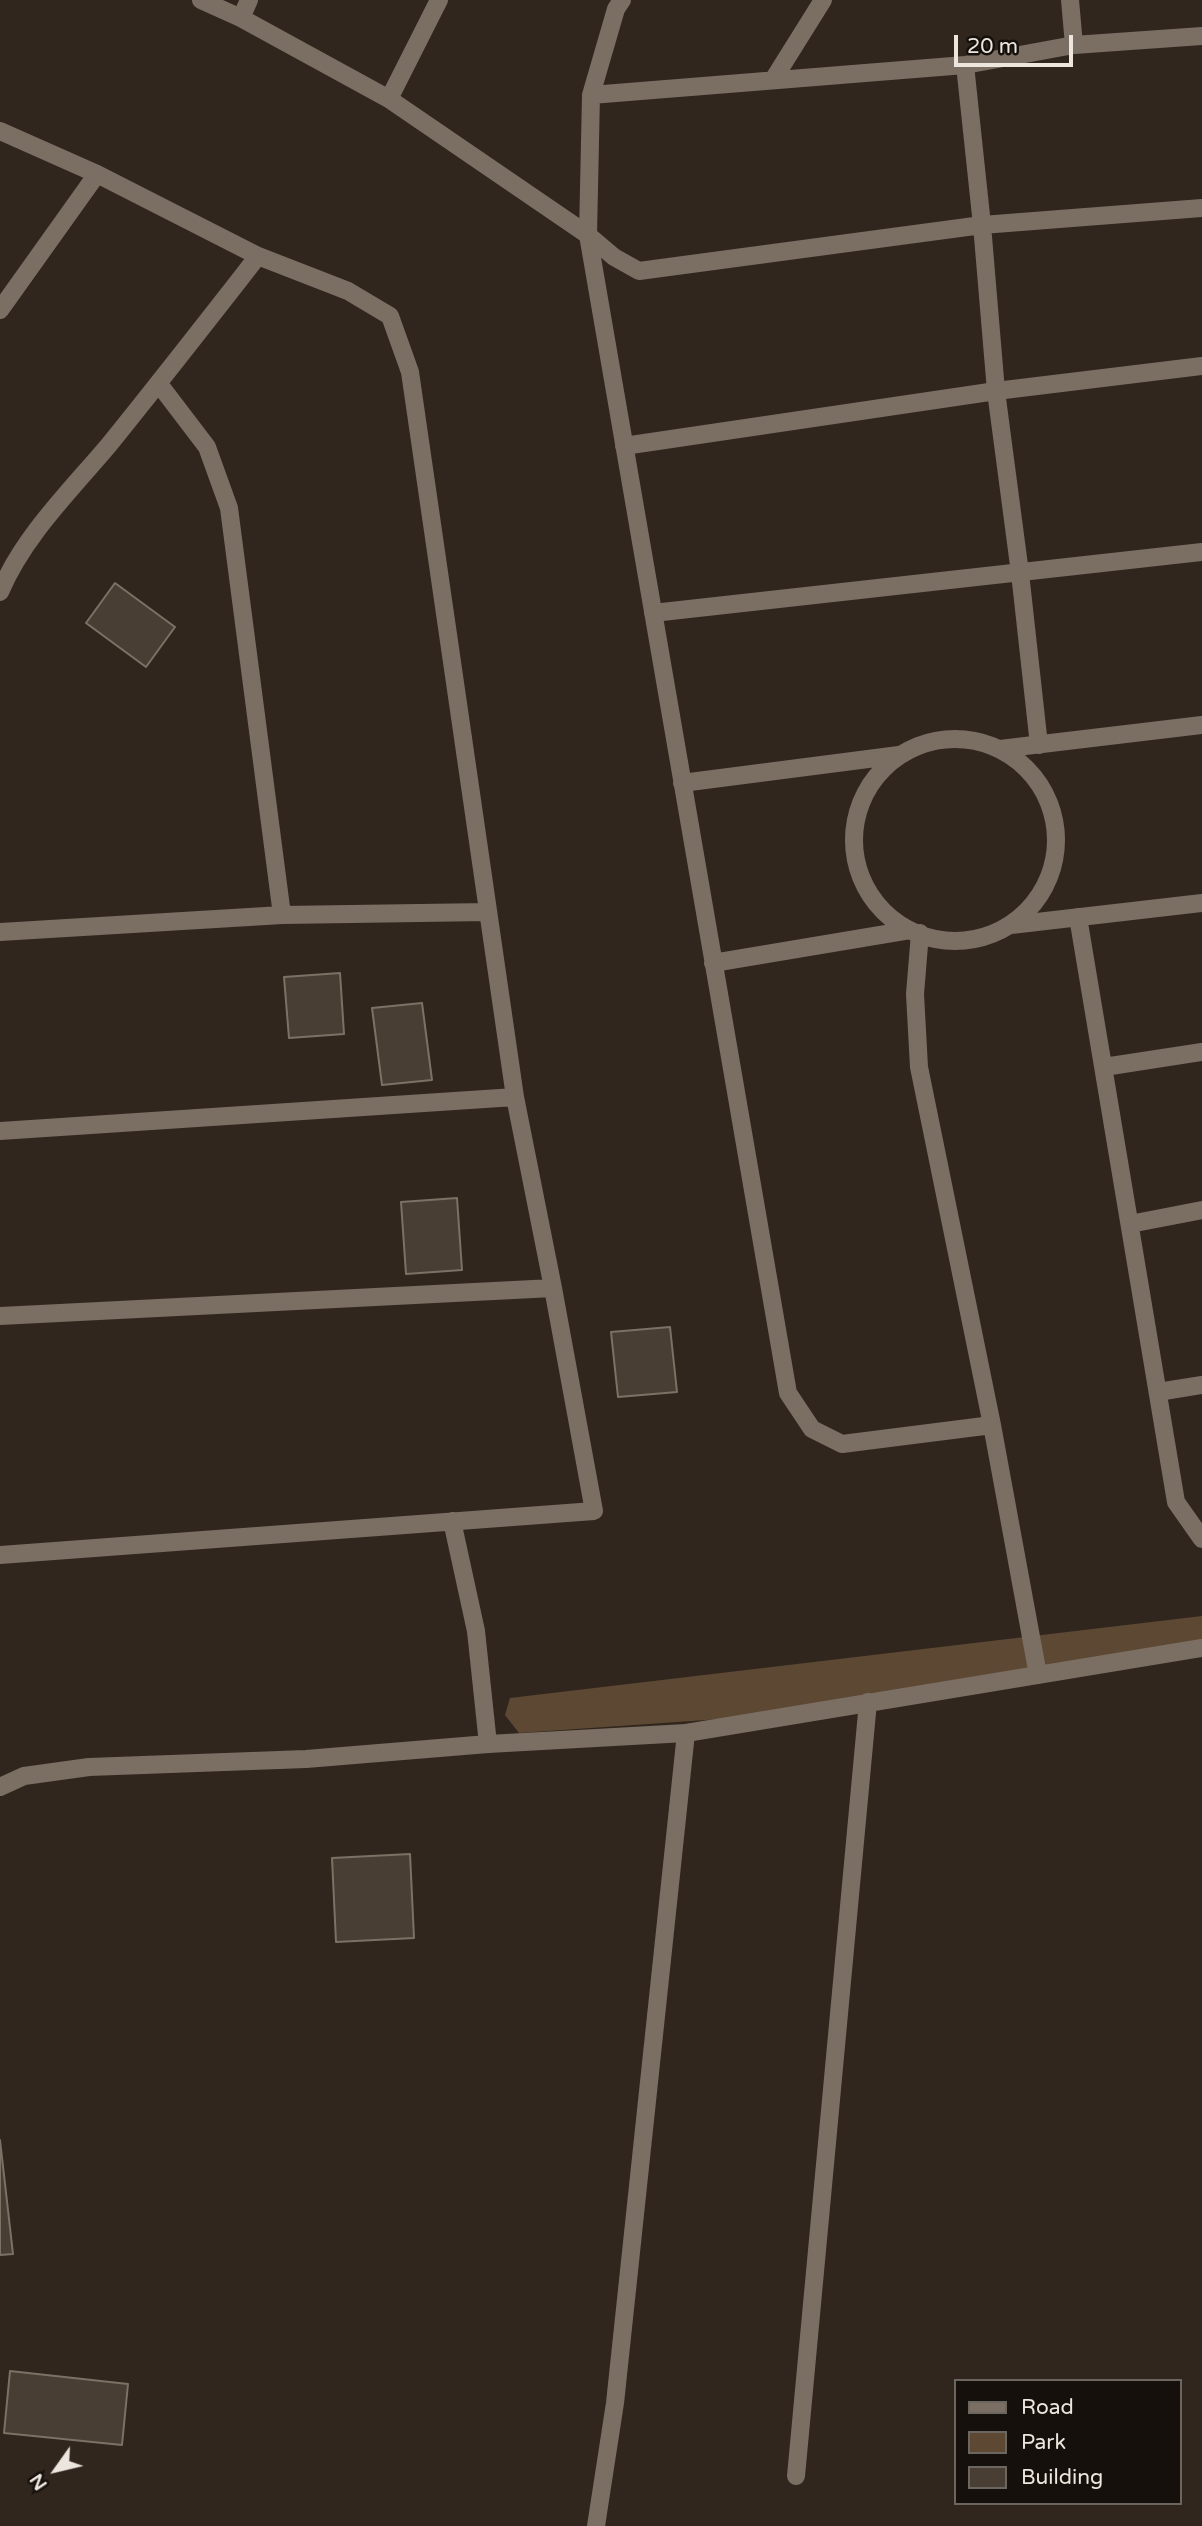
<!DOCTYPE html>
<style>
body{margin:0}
#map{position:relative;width:1202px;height:2526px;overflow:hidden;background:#31261d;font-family:"Varela Round",sans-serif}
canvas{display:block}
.legend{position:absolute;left:954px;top:2379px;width:228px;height:126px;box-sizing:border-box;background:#15100c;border:2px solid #6b6660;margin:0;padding:9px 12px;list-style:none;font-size:21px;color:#ede6df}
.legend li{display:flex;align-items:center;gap:14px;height:35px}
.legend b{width:35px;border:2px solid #6b6660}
.north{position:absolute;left:21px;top:2435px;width:70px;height:70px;-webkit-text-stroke:5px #15100c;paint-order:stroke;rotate:236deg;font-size:19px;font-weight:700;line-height:28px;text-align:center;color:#ede6df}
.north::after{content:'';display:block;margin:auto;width:24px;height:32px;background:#ede6df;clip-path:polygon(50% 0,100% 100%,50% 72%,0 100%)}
.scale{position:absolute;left:954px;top:35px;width:119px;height:32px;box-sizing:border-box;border:4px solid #ede6df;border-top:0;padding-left:9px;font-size:21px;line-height:24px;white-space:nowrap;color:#ede6df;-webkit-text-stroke:5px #15100c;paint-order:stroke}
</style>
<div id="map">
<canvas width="1202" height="2526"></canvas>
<ul class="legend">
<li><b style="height:9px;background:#7b6f64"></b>Road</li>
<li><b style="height:19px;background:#5d4834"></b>Park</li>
<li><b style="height:19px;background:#493e33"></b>Building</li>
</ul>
<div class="north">N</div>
<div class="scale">20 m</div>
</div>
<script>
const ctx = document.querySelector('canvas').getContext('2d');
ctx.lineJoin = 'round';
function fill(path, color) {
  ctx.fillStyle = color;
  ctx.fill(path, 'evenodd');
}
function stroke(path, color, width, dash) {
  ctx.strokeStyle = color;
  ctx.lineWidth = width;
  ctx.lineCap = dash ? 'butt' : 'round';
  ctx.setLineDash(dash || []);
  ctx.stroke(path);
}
fill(new Path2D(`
 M1202 1616V1648L749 1717 519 1733 505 1715 510 1698Z`), '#5d4834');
const building = new Path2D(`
 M115 583 175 627 146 667 86 623Z
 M340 973 344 1034 289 1038 284 977Z
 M422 1003 432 1080 382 1085 372 1008Z
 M457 1198 462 1270 406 1274 401 1202Z
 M670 1327 677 1392 618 1397 611 1332Z
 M410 1854 414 1938 336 1942 332 1858Z
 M0 2140 13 2254 0 2255Z
 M10 2371 128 2384 122 2445 4 2433Z`);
fill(building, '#493e33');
stroke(building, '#7d7166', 2);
stroke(new Path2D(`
 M796 2476 868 1702
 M596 2526 615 2403 686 1733`), '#7b6f64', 18);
stroke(new Path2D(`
 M201 0 241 18
 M249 0 241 18 389 99 588 235 788 1393 812 1429 842 1444 992 1425
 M622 0 616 9 591 95 588 235 614 257 639 271 982 225 1202 208
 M1074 45 1202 36
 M965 65 982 225 996 391 1020 573 1039 745
 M773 80 823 0
 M591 95 965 65 1074 45 1070 0
 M389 99 439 0
 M0 131 97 174 258 256 348 291 390 316 410 372 515 1097 553 1288 594 1511 0 1555
 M0 310 97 174
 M159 384 207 447 229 508 282 915
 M624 446 996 391 1202 366
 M0 592C23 537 70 491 108 446 159 383 208 320 258 256
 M653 613 1202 552
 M854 840a101 101 0 1 1 202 0a101 101 0 1 1-202 0Z
 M1000 749 1202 725
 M682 783 899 755
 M1078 917 1176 1502 1202 1539
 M1011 925 1202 903
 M0 932 282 915 488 912
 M920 933 915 994 919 1067 992 1425 1038 1675
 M713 963 910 930
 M1104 1067 1202 1052
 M0 1131 515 1097
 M1130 1224 1202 1210
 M0 1316 553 1288
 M1158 1392 1202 1385
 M452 1521 476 1631 488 1744`), '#7b6f64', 18);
stroke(new Path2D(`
 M0 1787 24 1776 89 1767 306 1759 488 1744 686 1733 1202 1648`), '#7b6f64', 18);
</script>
